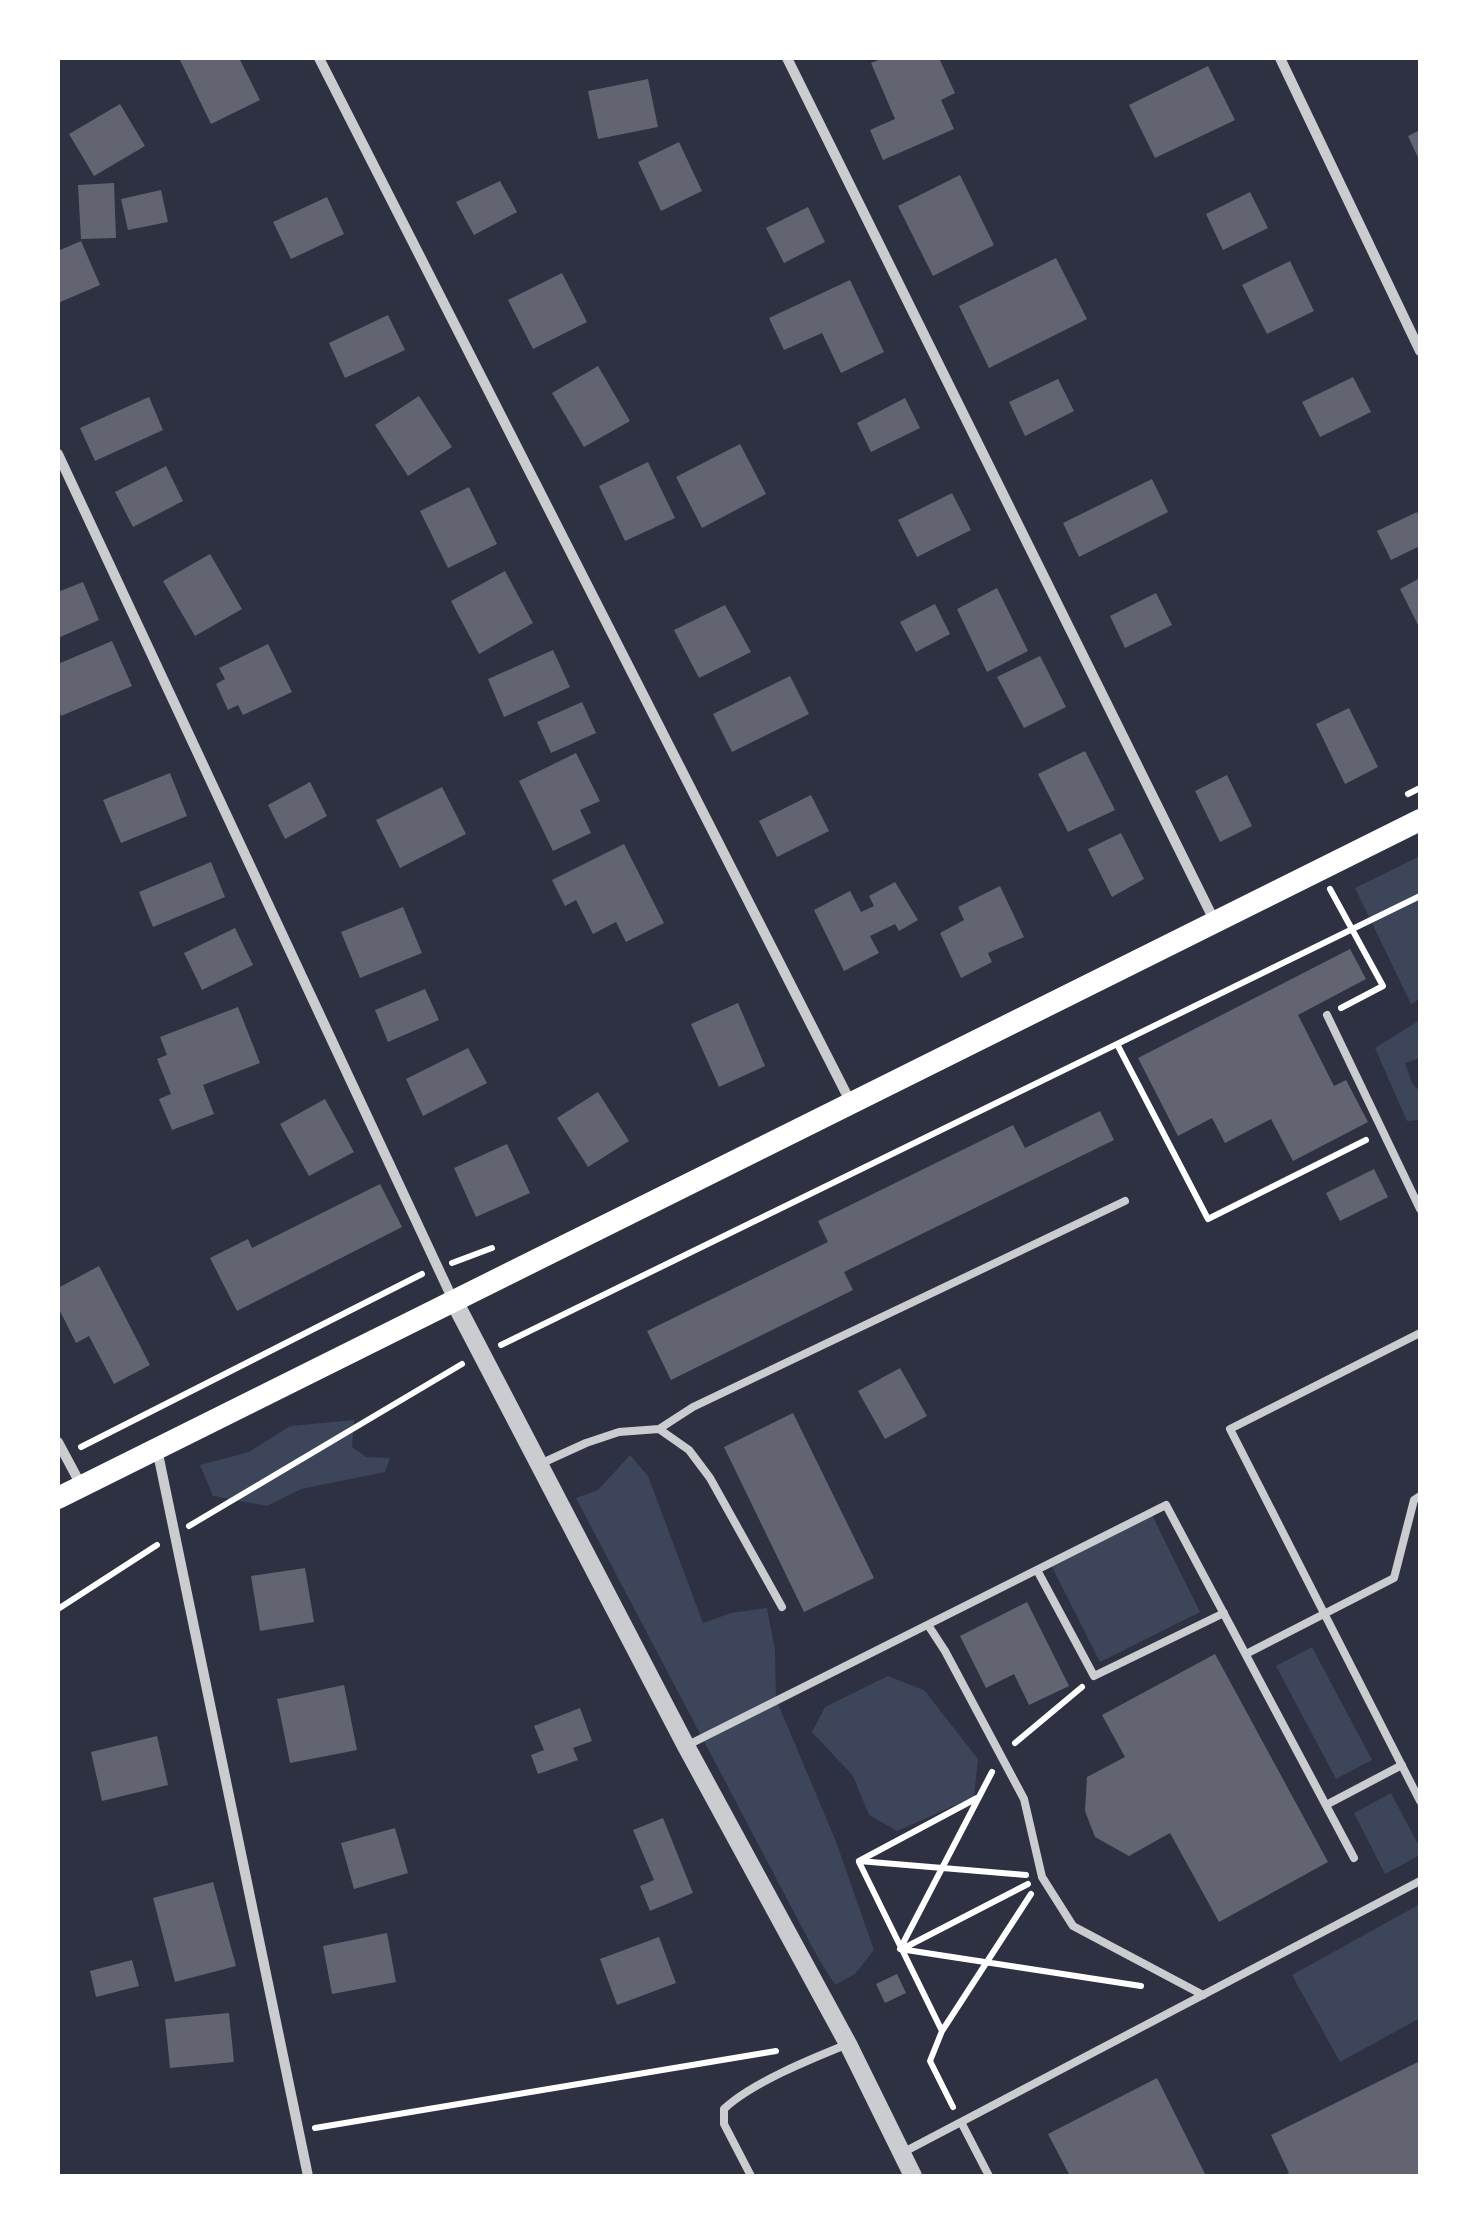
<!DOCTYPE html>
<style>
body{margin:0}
#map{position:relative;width:1478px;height:2234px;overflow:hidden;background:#2d3142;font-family:Arial,sans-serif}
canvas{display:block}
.frame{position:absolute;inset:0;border:60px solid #fff;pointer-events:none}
</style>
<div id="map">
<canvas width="1478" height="2234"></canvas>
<div class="frame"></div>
</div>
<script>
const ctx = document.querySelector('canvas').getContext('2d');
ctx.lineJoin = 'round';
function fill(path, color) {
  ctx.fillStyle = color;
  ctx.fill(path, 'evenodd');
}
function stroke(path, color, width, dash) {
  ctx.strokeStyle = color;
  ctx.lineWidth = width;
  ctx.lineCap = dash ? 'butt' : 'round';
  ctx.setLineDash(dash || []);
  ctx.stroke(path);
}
fill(new Path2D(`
 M1420 856V999L1411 1004 1355 888Z
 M1420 1020V1041L1418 1043 1420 1058 1405 1063 1412 1083 1420 1092V1120L1407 1121 1375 1048Z
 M354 1420 352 1447 366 1457 390 1458 385 1472 301 1489 267 1506 213 1496 200 1465 249 1452 290 1426Z
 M630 1455 648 1476 703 1623 731 1613 767 1608 775 1650 776 1699 835 1839 874 1950 855 1974 835 1985 817 1956 576 1498 598 1490Z
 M1151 1513 1200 1612 1100 1662 1050 1563Z
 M1312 1647 1372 1760 1336 1779 1276 1666Z
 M888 1676 924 1690 978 1759 974 1797 897 1831 869 1815 853 1776 812 1732 825 1707Z
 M1391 1793 1420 1848V1855L1385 1874 1354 1813Z
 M1420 1904V2018L1340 2062 1292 1975Z`), '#3c4559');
fill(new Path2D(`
 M184 58H239L260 100 211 124 180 60Z
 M884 58H939L955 93 941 100 954 129 883 160 870 130 895 119 871 63Z
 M1208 66 1235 120 1155 158 1129 105Z
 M648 79 658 127 598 139 588 91Z
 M120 104 145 146 94 176 69 134Z
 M1420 130V162L1408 136Z
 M679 142 702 191 661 211 638 162Z
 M960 175 994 245 933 276 898 206Z
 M500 181 517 212 474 235 456 202Z
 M114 183 116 238 81 239 78 185Z
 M161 190 168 222 128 230 121 199Z
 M1250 192 1268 228 1223 250 1206 214Z
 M327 197 344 234 291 259 273 222Z
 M808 207 825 242 784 263 766 228Z
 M81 241 100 285 58 303V251Z
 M1056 258 1087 319 989 368 959 306Z
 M1290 261 1314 311 1267 334 1242 285Z
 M562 273 587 322 533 349 508 300Z
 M850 280 884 352 841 373 822 333 784 350 769 318Z
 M388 315 405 350 345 378 329 343Z
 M598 366 630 421 584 447 552 393Z
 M1353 377 1371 412 1320 437 1302 402Z
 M1058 379 1074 411 1025 436 1009 402Z
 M419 396 452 447 408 476 375 425Z
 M149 397 163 430 95 461 80 428Z
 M905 398 920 428 871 452 857 423Z
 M740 444 766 494 702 528 676 477Z
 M648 462 675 518 625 541 599 486Z
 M166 466 183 501 133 527 115 492Z
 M1152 479 1168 512 1079 557 1063 523Z
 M469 487 497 544 448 568 420 511Z
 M952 493 971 530 917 557 898 520Z
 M1417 512 1420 519V546L1391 560 1377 531Z
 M210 554 242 609 195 636 163 581Z
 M505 571 533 623 479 654 451 601Z
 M1420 578V629L1400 589Z
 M83 582 99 620 58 638V592Z
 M997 588 1028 651 987 672 957 609Z
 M1156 593 1172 625 1125 648 1110 616Z
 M935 604 950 634 916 652 900 622Z
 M725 605 751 652 699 678 674 630Z
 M112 641 132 686 61 716 58 707V664Z
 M268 644 292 692 243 715 238 705 228 710 216 684 225 679 219 668Z
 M553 650 570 687 504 717 488 679Z
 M1040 656 1066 707 1024 728 997 677Z
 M790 676 809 714 732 752 713 714Z
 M582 702 596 733 551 753 537 722Z
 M1349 708 1378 767 1345 784 1316 724Z
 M1085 751 1115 810 1068 832 1038 774Z
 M576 753 600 801 580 810 591 833 553 851 519 781Z
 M170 773 187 816 121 843 103 800Z
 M1227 775 1252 826 1220 842 1195 791Z
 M310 782 327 816 285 839 268 805Z
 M442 787 466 834 400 868 376 820Z
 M811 795 829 831 777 857 759 821Z
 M1121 833 1144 879 1112 897 1088 849Z
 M624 844 664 923 626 942 616 922 593 934 576 900 565 906 552 880Z
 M211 862 225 897 153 927 139 892Z
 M895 882 918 920 899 931 895 924 870 936 879 953 844 971 814 910 850 891 861 912 874 906 869 896Z
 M1000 886 1024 937 988 953 992 962 961 978 940 933 964 920 958 907Z
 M403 907 422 953 360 978 341 932Z
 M235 928 253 965 202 990 184 953Z
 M1350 949 1366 979 1298 1015 1334 1086 1346 1080 1368 1122 1293 1161 1271 1119 1225 1143 1212 1118 1178 1136 1138 1058Z
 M425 989 439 1020 388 1042 375 1010Z
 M738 1003 765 1066 719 1087 691 1024Z
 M238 1007 260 1063 203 1085 214 1114 172 1130 159 1099 171 1094 157 1059 167 1055 160 1037Z
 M468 1048 487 1083 423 1116 406 1079Z
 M598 1092 629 1141 588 1167 557 1118Z
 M325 1099 354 1152 309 1176 280 1124Z
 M1100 1111 1114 1140 844 1272 853 1290 671 1380 647 1331 828 1242 818 1221 1013 1125 1025 1148Z
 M507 1144 530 1193 476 1217 454 1168Z
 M1374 1169 1388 1197 1340 1221 1326 1193Z
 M380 1184 402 1227 237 1311 210 1258 248 1239 252 1248Z
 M99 1266 150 1365 114 1384 89 1336 76 1343 58 1307V1288Z
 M900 1368 927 1416 885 1439 858 1391Z
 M793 1413 874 1578 804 1612 724 1447Z
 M305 1568 314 1622 260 1631 251 1576Z
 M1027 1602 1069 1686 1029 1705 1014 1674 986 1688 960 1636Z
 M1215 1654 1328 1862 1219 1922 1170 1833 1129 1856 1095 1837 1085 1811 1087 1777 1125 1757 1102 1715Z
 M344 1685 357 1750 290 1763 277 1699Z
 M580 1708 592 1741 573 1748 578 1760 538 1774 531 1755 544 1750 534 1726Z
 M157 1736 168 1785 102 1801 91 1752Z
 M663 1818 693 1893 650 1911 640 1886 654 1880 633 1830Z
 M395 1828 408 1873 354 1889 341 1843Z
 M213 1882 236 1966 175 1982 153 1898Z
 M387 1933 396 1982 332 1994 323 1946Z
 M659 1937 676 1983 617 2005 600 1959Z
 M132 1960 139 1986 96 1997 90 1971Z
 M897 1974 906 1993 885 2003 876 1984Z
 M229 2013 234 2062 170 2068 165 2019Z
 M1420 2061V2176H1282L1289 2173 1271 2135Z
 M1157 2078 1206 2176H1070L1048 2134Z`), '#626471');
stroke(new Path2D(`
 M1408 794 1420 788
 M1330 889 1383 986 1341 1008
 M1117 1044 1208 1219 1366 1140
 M452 1263 492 1248
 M501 1345 1420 896
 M81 1447 422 1274
 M189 1526 462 1364
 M58 1609 157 1545
 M1015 1743 1082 1687
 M977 1798 859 1861 1026 1875
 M859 1862 942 2031 930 2061 953 2107
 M900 1949 992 1772
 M900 1949 1141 1986
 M902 1949 1028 1884
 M942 2031 1031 1894
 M315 2128 776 2051`), '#fff', 6);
stroke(new Path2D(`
 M1327 1015 1420 1209
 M1420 1333 1230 1429 1420 1801
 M659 1429 693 1407 1125 1201
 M540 1464 586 1443 619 1432 659 1429 689 1450 710 1478 782 1607
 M1037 1570 1094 1676 1224 1613
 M928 1625 945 1651 1024 1799 1042 1877 1073 1926 1203 1995
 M1246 1654 1394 1578 1414 1500 1420 1496
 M686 1746 1166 1505 1354 1858
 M1326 1805 1402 1765
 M961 2122 989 2176
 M902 2153 1420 1881
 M751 2176 724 2124V2109C751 2083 813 2058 848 2044`), '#caccd0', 8);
stroke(new Path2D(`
 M319 58 851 1103
 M787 58 1215 922
 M1280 58 1420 351
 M58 454 453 1300
 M58 1442 81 1485
 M157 1449 308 2176`), '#caccd0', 10);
stroke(new Path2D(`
 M454 1301 686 1746 848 2044 913 2176`), '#caccd0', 18);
stroke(new Path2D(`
 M58 1498 1420 820`), '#fff', 22);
</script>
